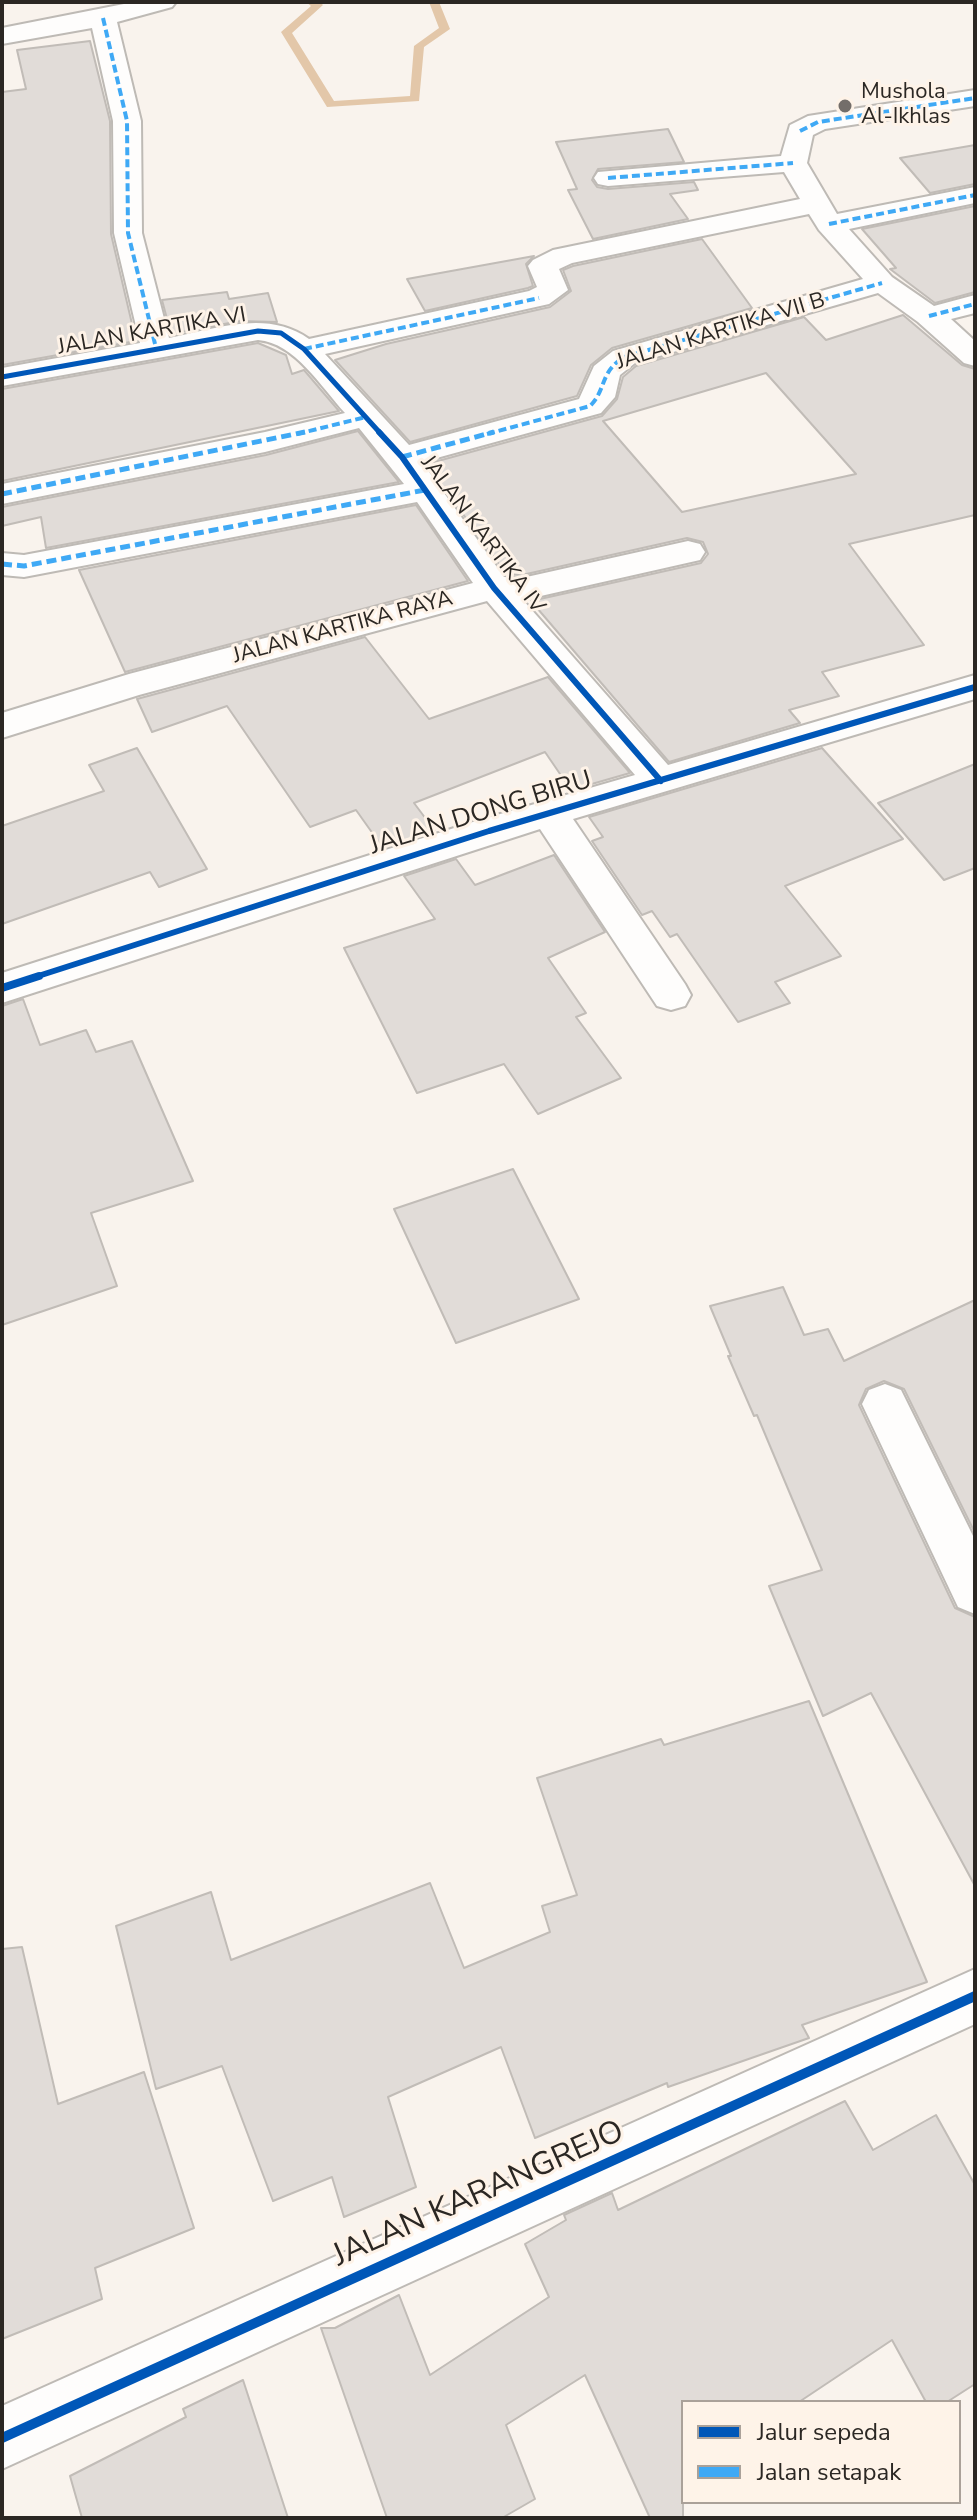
<!DOCTYPE html>
<style>
body{margin:0}
#map{position:relative;width:977px;height:2520px;overflow:hidden;background:#f9f3ed;font-family:"Nunito Sans",sans-serif}
canvas{display:block}
.frame{position:absolute;inset:0;border:4px solid #2b2723;pointer-events:none}
.legend{position:absolute;left:681px;top:2400px;width:280px;height:104px;box-sizing:border-box;background:#fef3e8;border:2px solid #aaa199;margin:0;padding:10px 14px;list-style:none;font-size:24px;color:#2b2723}
.legend li{display:flex;align-items:center;gap:16px;height:40px}
.legend b{width:40px;border:2px solid #aaa199}
</style>
<div id="map">
<canvas width="977" height="2520"></canvas>
<div class="frame"></div>
<ul class="legend">
<li><b style="height:10px;background:#0057b8"></b>Jalur sepeda</li>
<li><b style="height:10px;background:#3fa9f5"></b>Jalan setapak</li>
</ul>
</div>
<script>
const ctx = document.querySelector('canvas').getContext('2d');
ctx.lineJoin = 'round';
function fill(path, color) {
  ctx.fillStyle = color;
  ctx.fill(path, 'evenodd');
}
function stroke(path, color, width, dash) {
  ctx.strokeStyle = color;
  ctx.lineWidth = width;
  ctx.lineCap = dash ? 'butt' : 'round';
  ctx.setLineDash(dash || []);
  ctx.stroke(path);
}
function drawText(font, color, halo, rows, align = 'center') {
  ctx.font = font + ' "Nunito Sans",sans-serif';
  ctx.lineWidth = 6;
  ctx.setLineDash([]);
  ctx.textBaseline = 'middle';
  ctx.strokeStyle = halo;
  ctx.fillStyle = color;
  for (const [text, x, y, turn = 0] of rows) {
    ctx.save();
    ctx.translate(x, y);
    ctx.rotate((+turn || 0) * Math.PI / 180);
    ctx.textAlign = isNaN(turn) ? turn : align;
    if (halo) ctx.strokeText(text, 0, 0);
    ctx.fillText(text, 0, 0);
    ctx.restore();
  }
}
fill(new Path2D(`
 M306 2H320L323 5 292 33 334 101 410 96 414 46 439 28 429 2H439L450 29 424 47 419 101 327 107 281 32 311 6Z`), '#e3c7a9');
const building = new Path2D(`
 M90 41 110 121 111 234 136 341 2 365V92L26 89 17 50Z
 M668 129 684 162 598 169 592 180 597 187 608 189 694 182 698 190 670 194 688 219 593 239 568 190 577 189 556 142Z
 M975 145V184L930 193 900 158Z
 M975 206V292L935 303 890 269 896 268 862 229Z
 M702 239 752 308 612 348 591 365 577 396 410 442 335 360 386 344 550 307 571 291 563 270 573 266Z
 M534 256 526 264 533 286 528 288 425 311 407 279Z
 M227 292 229 299 268 293 277 322 240 321 171 334 162 300Z
 M903 315 962 365 975 369V515L849 544 924 645 822 672 839 696 789 710 800 723 669 762 531 601 701 563 708 554 703 542 687 538 522 575 506 574 427 464 602 416 617 399 623 377 636 366 804 317 826 340ZM766 373 856 474 682 512 603 421Z
 M258 343 286 355 292 374 304 370 339 411 2 481V389Z
 M358 431 399 482 46 548 41 517 2 526V507L266 455Z
 M416 505 468 581 125 672 79 570Z
 M365 637 429 719 548 677 630 773 571 790 545 752 414 803 435 831 383 848 356 810 310 827 227 706 152 732 137 699Z
 M137 748 207 869 159 887 150 872 2 924V826L104 791 89 765Z
 M822 748 903 839 785 886 841 956 775 982 790 1003 738 1022 677 934 670 937 652 911 642 915 592 841 603 837 589 817Z
 M975 764V868L944 880 878 803Z
 M554 855 605 932 548 958 586 1013 576 1017 621 1078 538 1114 504 1064 417 1093 344 948 435 919 404 876 456 859 475 885Z
 M23 999 40 1045 86 1030 96 1052 132 1041 193 1181 91 1213 117 1286 2 1325V1006Z
 M513 1169 579 1299 456 1343 394 1209Z
 M783 1287 804 1335 828 1329 844 1361 975 1300V1533L904 1389 884 1381 866 1389 859 1405 955 1608 975 1617V1886L871 1693 823 1716 769 1586 822 1570 757 1415 754 1416 728 1356H731L710 1306Z
 M809 1701 927 1982 802 2025 809 2038 668 2087 667 2083 535 2138 501 2047 388 2097 416 2187 344 2217 332 2177 273 2201 222 2066 156 2089 116 1926 211 1892 231 1960 430 1883 464 1968 550 1932 542 1906 577 1895 537 1778 661 1739 664 1745Z
 M22 1947 58 2104 144 2072 194 2228 95 2268 102 2299 2 2339V1949Z
 M845 2101 873 2150 936 2115 975 2185V2384L947 2402H926L892 2340 799 2402H683V2518H650L585 2375 506 2425 535 2499 502 2518H387L321 2328H335L399 2295 430 2375 549 2297 525 2244 566 2220 564 2215 612 2193 618 2210Z
 M243 2380 288 2518H82L70 2476 186 2417 183 2409Z`);
fill(building, '#e1dcd8');
stroke(building, '#c1bcb7', 2);
const minor = new Path2D(`
 M134 2H176L172 7 117 22 141 121 142 233 169 338C216 329 267 309 309 339L529 291 537 287 528 266 533 260 553 250 800 199 784 172 608 186 598 184 594 178 598 172 781 156 790 125 808 116 975 90V106L825 129 813 135 807 163 837 214 975 187V203L849 229 892 277 934 306 975 295V313L951 319 975 341V366L964 363 918 322 878 293 635 363 620 375 615 397 601 413 422 462 504 577 522 578 688 541 700 544 705 552 700 560 523 600 668 765 975 675V699L573 819 685 984 691 995 685 1006 671 1010 657 1006 540 829 2 1003V973L476 821 635 775 487 601 139 695 2 738V713L129 674 473 583 417 502 24 577 2 575V553L24 555 404 484 359 428 265 452 2 504V484L265 432 345 413C321 387 295 343 258 340L2 386V368L140 343 114 233 113 121 92 28 2 44V28ZM809 214 819 230 863 279 613 351 594 366 579 399 409 445 325 354 549 304 568 290 559 269 572 263Z
 M885 1384 901 1390 975 1540V1614L958 1607 862 1404 869 1390Z
 M975 1969V2024L2 2469V2406Z`);
stroke(minor, '#bebab5', 4);
fill(minor, '#fefdfc');
stroke(new Path2D(`
 M103 18 127 121 128 233 156 348
 M800 131 818 122 975 98
 M608 178 793 163
 M829 224 975 195
 M929 316 975 304
 M304 349 539 298
 M297 434 366 417
 M487 434 590 406C607 389 599 373 624 357L882 283`), '#3fa9f5', 4, [8, 4]);
stroke(new Path2D(`
 M402 457 494 432
 M2 494 305 432
 M2 564 24 566 425 490`), '#3fa9f5', 5, [10, 5]);
stroke(new Path2D(`
 M2 377 258 331 281 333 304 349 381 434`), '#0057b8', 5);
stroke(new Path2D(`
 M379 432 402 457 494 588 661 781
 M32 978 489 831 975 687`), '#0057b8', 6);
stroke(new Path2D(`
 M2 988 39 976`), '#0057b8', 8);
stroke(new Path2D(`
 M2 2438 975 1996`), '#0057b8', 10);
for (const [x, y, r, color] of [
 [845,106,8,"#736e6a"]
]) {
  const dot = new Path2D();
  dot.arc(x, y, r, 0, 2 * Math.PI);
  ctx.fillStyle = color;
  ctx.fill(dot);
  stroke(dot, '#fef3e8', 3);
}
drawText('22px', '#2b2723', '#fef3e8', [
 ["Mushola",861,93],
 ["Al-Ikhlas",861,118]
], 'left');
drawText('22px', '#2b2723', '#fef3e8', [
 ["JALAN KARTIKA VI",152,332,-10],
 ["JALAN KARTIKA VII B",721,332,-17],
 ["JALAN KARTIKA IV",482,535,53],
 ["JALAN KARTIKA RAYA",343,628,-15]
]);
drawText('26px', '#2b2723', '#fef3e8', [
 ["JALAN DONG BIRU",481,814,-17]
]);
drawText('32px', '#2b2723', '#fef3e8', [
 ["JALAN KARANGREJO",479,2195,-24]
]);
</script>
